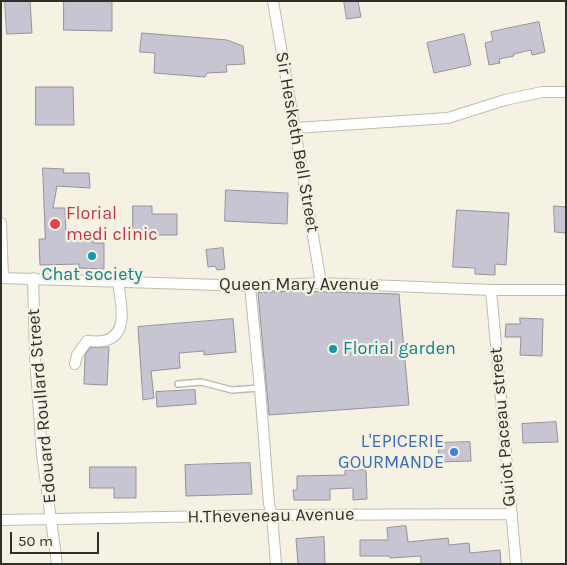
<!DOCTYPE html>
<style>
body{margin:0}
#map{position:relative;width:567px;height:565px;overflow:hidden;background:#f5f1e3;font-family:Karla,sans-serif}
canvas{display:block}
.frame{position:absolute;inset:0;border:2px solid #312f2a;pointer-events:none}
.scale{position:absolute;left:10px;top:532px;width:89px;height:22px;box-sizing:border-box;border:2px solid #312f2a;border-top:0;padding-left:6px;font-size:15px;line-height:18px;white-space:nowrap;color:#312f2a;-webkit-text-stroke:4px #f5f1e3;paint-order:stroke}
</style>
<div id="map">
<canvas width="567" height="565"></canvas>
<div class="frame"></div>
<div class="scale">50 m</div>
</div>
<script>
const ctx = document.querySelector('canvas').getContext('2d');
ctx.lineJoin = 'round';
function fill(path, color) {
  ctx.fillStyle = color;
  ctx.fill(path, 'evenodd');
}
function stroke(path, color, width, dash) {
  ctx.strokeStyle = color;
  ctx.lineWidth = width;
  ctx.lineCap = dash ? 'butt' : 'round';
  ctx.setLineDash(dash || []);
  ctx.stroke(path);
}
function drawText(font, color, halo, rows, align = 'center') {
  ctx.font = font + ' Karla,sans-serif';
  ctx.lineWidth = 4.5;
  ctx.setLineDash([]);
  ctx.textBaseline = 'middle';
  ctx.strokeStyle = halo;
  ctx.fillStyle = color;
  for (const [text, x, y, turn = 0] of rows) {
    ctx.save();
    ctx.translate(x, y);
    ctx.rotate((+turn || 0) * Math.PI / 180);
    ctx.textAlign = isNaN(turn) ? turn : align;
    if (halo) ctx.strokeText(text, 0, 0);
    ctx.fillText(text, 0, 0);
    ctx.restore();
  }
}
const building = new Path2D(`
 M5 1H30L32 33 7 34Z
 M64 1H112V31L64 30Z
 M344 1H358L361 17 347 19Z
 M539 22 545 52 532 55 531 50 513 54 514 56 499 59 500 63 489 65 485 43 493 41 491 32Z
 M142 33 227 40 243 46 245 64 226 65 227 72 207 73 205 77 154 73 155 53 140 52Z
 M464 34 471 65 434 73 427 43Z
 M36 87H73L74 125H36Z
 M43 168 64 169 63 173H89L90 188 57 186 53 208H65L66 231 93 232V243H104V269L79 268V264L40 265 39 239H45Z
 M226 190 288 193 287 224 225 221Z
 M133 206H152V214H177V235H147L146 232H133Z
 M554 206 566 207V233L555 232Z
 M457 210 509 213 506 265 495 264V275L475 274V268L453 267Z
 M223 248 225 269 217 270 215 266 208 267 206 250Z
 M294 291 399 294 409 405 269 415 258 293Z
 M520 318 543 319 542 356 520 355 521 337H505L506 324H520Z
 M233 319 236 352 204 355V351L179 353 180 368 151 371 154 398 143 400 138 327Z
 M107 347H109L107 385 84 384 85 355 90 348Z
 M195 390 196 404 157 407 156 392Z
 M556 422 558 442 523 443 522 424Z
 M470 442 471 461 439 462 438 443Z
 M250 463 252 494 186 496 185 465Z
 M90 467H136V498H114V488H90Z
 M366 470 367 499 353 500V488L330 489V500H294L293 490H297V476L345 475V471Z
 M406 526 408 542 448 538 449 545 469 543 470 553 500 550 501 564H421V556L390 558 389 556H360V540H388L387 528Z
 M324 537 325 564H298L296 539Z`);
fill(building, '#c8c5d3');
stroke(building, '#94919e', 1);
const lane = new Path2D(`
 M178 384 201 382 232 390 260 388`);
const street = new Path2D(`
 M273 1 321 283
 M296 128 448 118 505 100 542 92H566
 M1 223 3 278
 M1 278 250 286 321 283 491 290H566
 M33 278 35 357 42 454 57 564
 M250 286 260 388 269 504 272 515 276 564
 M491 290 516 564
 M75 364 77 355 87 341C92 341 98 342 103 341 131 336 120 300 118 281
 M1 520 272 515 512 514`);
stroke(lane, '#bfbcae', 8);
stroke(street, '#bfbcae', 12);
stroke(lane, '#fff', 5);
stroke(street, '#fff', 10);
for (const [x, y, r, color] of [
 [55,224,6,"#e0444e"],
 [92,256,5,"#0f9aa8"],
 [333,349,5,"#0f9aa8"],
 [454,452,5,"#3f7fe0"]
]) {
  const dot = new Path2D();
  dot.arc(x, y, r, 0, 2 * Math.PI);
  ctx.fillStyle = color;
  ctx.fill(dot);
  stroke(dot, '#f5f1e3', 2);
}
drawText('18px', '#312f2a', '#f5f1e3', [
 ["Sir Hesketh Bell Street",297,142,80],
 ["Queen Mary Avenue",299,285],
 ["Edouard Roullard Street",42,406,-95],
 ["Guiot Paceau street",503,427,-95],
 ["H.Theveneau Avenue",271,516,-1]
]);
drawText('18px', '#be3a42', '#f5f1e3', [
 ["Florial",66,214],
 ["medi clinic",66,235]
], 'left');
drawText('18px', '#0d838f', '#f5f1e3', [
 ["Chat society",92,275],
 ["Florial garden",343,349,"left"]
]);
drawText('18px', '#366cbe', '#f5f1e3', [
 ["L'EPICERIE",444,442],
 ["GOURMANDE",444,463]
], 'right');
</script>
